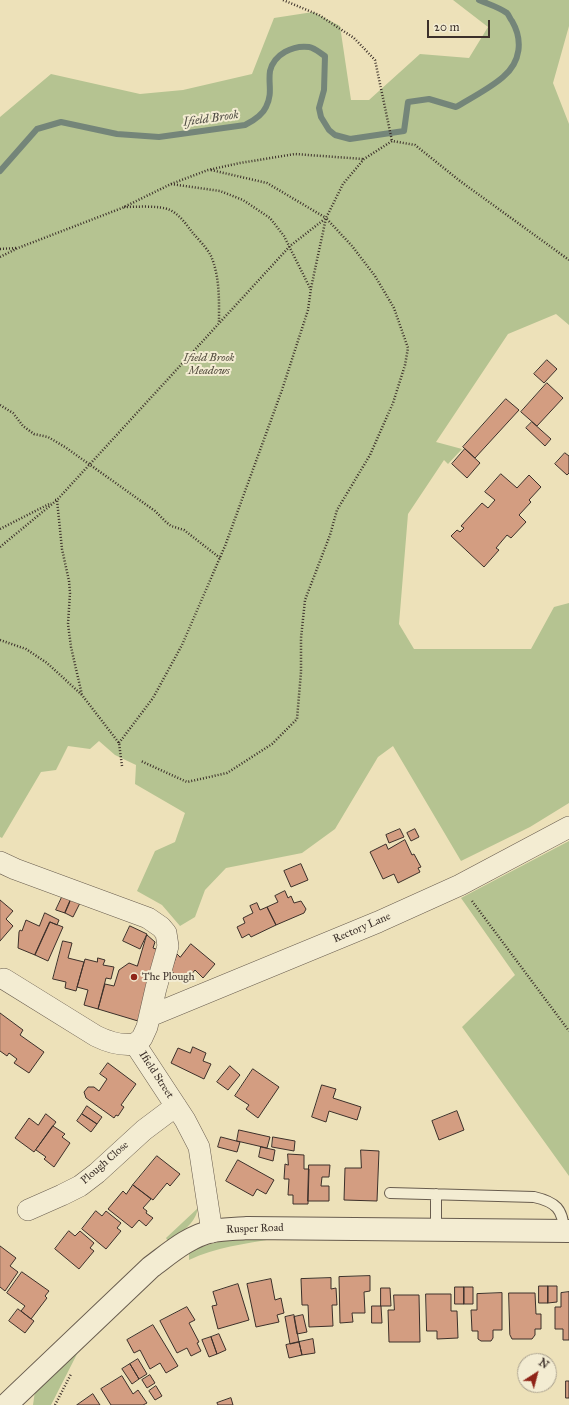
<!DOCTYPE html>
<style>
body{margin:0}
#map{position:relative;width:569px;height:1405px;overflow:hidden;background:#ede1b9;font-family:"IM FELL Great Primer",serif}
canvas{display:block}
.north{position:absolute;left:517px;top:1353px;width:40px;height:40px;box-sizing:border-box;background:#f3ecd2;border:1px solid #aaa18f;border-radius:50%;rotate:36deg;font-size:11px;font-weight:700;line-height:16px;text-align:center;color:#3c302a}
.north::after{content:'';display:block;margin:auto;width:14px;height:18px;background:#8f2418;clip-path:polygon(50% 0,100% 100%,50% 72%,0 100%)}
.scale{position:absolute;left:427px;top:20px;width:63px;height:18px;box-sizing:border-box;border:2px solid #3c302a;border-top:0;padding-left:5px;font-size:12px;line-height:14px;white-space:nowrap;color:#3c302a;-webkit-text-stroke:3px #f3ecd2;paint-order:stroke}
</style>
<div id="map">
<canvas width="569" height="1405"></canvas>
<div class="north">N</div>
<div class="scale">20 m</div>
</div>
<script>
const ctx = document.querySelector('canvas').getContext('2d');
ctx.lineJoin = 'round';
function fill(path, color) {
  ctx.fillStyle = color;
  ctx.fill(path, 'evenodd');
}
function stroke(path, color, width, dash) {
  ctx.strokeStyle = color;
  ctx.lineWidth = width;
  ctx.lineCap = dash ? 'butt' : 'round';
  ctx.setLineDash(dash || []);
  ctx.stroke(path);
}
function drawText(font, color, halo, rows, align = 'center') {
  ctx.font = font + ' "IM FELL Great Primer",serif';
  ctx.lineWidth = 4;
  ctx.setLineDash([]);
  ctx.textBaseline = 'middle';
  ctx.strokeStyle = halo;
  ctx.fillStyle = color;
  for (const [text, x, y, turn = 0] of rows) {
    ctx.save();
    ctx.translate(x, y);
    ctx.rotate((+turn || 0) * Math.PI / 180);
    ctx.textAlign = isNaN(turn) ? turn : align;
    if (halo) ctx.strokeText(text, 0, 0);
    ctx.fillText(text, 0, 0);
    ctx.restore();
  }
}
fill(new Path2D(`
 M453 0H569V26L553 83 569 124V325L556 314 508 334 436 442 462 449 448 464 444 460 408 514 399 624 414 649H531L554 607 569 603V803L530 827 461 861 393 746 378 757 335 829 302 853 226 868 205 890 195 917 180 926 162 905 137 891 155 851 175 842 185 813 135 784 136 765 115 755 99 741 90 749 68 746 56 770 41 772 2 838 0 837V117L51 74 140 94 183 90 252 74 274 18 313 12 340 26 351 100H369L420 54 469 58 488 27Z
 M569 841V1176L462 1027 515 975 461 898Z
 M198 1208C195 1225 181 1232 168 1241L166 1238Z
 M241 1237 273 1239C244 1244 216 1247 189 1260V1251L214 1243Z
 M74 1352 77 1354 51 1405H33L35 1391Z`), '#b5c391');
stroke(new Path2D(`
 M0 171 37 129 61 122 117 134 159 137 245 125C253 121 262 116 266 107 273 93 268 84 270 71 274 54 293 45 309 47 315 48 320 53 325 56L324 90 319 108 321 117 329 130 335 135 350 139 404 131 408 102 429 99 456 107C471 98 489 89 503 77 521 62 523 40 512 21 510 19 509 15 507 13 499 7 488 4 479 0`), '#748579', 6);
const building = new Path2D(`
 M547 360 557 369 544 383 534 374Z
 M547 383 563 398 537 426 521 412Z
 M506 399 519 410 475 458 463 447Z
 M532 422 551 439 545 446 526 428Z
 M465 449 480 463 467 478 452 464Z
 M565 453 569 456V473L567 475 555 464Z
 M501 474 517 488 529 475 541 487 529 500 531 502 519 515 526 522 511 538 507 535 496 548 499 550 484 567 451 536 457 530 460 532 464 528 461 526 482 503 488 508 495 500 485 492Z
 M400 829 404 837 389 843 386 835Z
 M415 829 419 837 411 841 407 833Z
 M405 840 412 855 414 854 421 867 418 868 420 872 398 883 394 874 383 879 370 852 386 844 388 849Z
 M301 864 308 880 291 887 284 871Z
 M285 891 288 898 291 896 294 903 301 901 306 909 304 913 276 925 267 907 278 902 275 896Z
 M63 895 71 899 65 913 56 910Z
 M71 899 80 903 73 917 65 913Z
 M0 900 13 911 6 919 13 926 0 941Z
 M257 903 260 910 267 907 276 925 251 937 249 934 242 938 237 927 245 923 243 918 253 913 250 906Z
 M45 913 59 920 57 925 50 922 35 955 18 948 19 932 20 930 22 931 26 920 39 926Z
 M50 922 63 927 48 961 35 955Z
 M130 926 147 934 140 949 123 941Z
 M147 935 155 942 153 948 159 950 138 1021 98 1009 105 984 114 986 119 970 129 963 137 966Z
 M63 941 72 943 68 958 84 962 76 991 65 988 66 982 53 979Z
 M191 944 215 964 203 978 195 970 185 982 171 971 177 954 180 957Z
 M98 958 105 960 103 965 114 967 111 979 106 978 98 1009 84 1005 88 990 77 987 85 959 97 962Z
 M0 1013 23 1030 20 1035 44 1052 29 1073 14 1063 17 1059 9 1053 7 1056 0 1051Z
 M193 1047 206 1053 203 1061 211 1064 204 1079 171 1063 178 1048 190 1053Z
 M108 1063 136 1084 121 1105 124 1107 118 1116 116 1115 114 1118 86 1098 84 1092 88 1087H94L99 1091 107 1079 100 1074Z
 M230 1066 240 1075 228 1090 217 1082Z
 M253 1069 279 1087 258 1118 246 1109 249 1105 235 1096Z
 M322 1085 336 1089 333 1098 361 1107 357 1120 329 1111 326 1122 312 1117Z
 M87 1106 102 1117 97 1124 82 1114Z
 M457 1111 464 1130 439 1140 432 1121Z
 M46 1114 56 1122 34 1152 15 1138 29 1118 38 1125Z
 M82 1114 97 1124 91 1132 77 1121Z
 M53 1126 65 1134 62 1137 70 1143 54 1167 44 1159 46 1157 36 1150Z
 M239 1130 270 1137 267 1148 237 1141Z
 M221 1137 240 1142 237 1152 218 1147Z
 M273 1137 295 1141 294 1151 272 1147Z
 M261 1147 275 1150 273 1161 259 1157Z
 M361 1150 379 1151 377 1201 344 1200 345 1168H361Z
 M288 1154 304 1155V1169H309L308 1204H293V1195H288L289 1179H284L285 1164 288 1165Z
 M157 1156 180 1174 170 1186 167 1183 153 1200 133 1185Z
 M238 1160 274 1180 266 1194 257 1189 253 1196 226 1181Z
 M309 1165H330L329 1177H322L321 1186H329V1201H308Z
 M133 1185 151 1199 143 1208 147 1211 146 1213 153 1218 146 1226 139 1220 132 1228 108 1209 123 1191 126 1194Z
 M96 1211 102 1216 106 1211 121 1223 117 1228 121 1231 106 1249 82 1229Z
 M69 1231 75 1236 80 1231 94 1243 90 1248 94 1251 79 1269 55 1249Z
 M0 1246 16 1258 10 1266 18 1272 5 1291 0 1287Z
 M22 1272 49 1291 45 1296 47 1298 31 1319 21 1311 25 1306 7 1293Z
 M370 1276V1291L364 1292 365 1313H352L353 1322 340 1323 339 1277Z
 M331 1278V1289L336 1288 337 1305H332L333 1326 309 1327 308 1305H302L301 1279Z
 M271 1279 275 1300 281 1298 284 1313 277 1315 279 1322 256 1327 247 1284Z
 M238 1284 249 1320 218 1329 212 1306 217 1305 213 1292Z
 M539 1286H548V1303H539Z
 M548 1286H557V1302L548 1303Z
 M455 1287H464V1304H455Z
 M464 1287H473V1304H464Z
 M381 1288H390L391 1306H381Z
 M569 1292V1340H563V1329H555V1307H561V1293Z
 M502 1293V1330H493V1338L491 1341H481L478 1339V1331H472L471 1310H477V1294Z
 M509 1293H535L536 1314H541V1329H535V1335L532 1339H512L510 1335Z
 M426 1294H451V1311H457L458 1338 437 1339V1331H427Z
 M394 1295H419L420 1342H389L388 1310H394Z
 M372 1306H381L382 1323H372Z
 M187 1307 195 1320 189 1323 199 1342 197 1343 201 1351 191 1356 187 1348 177 1353 160 1321Z
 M18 1309 34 1321 25 1333 9 1321Z
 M294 1315 299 1342 290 1344 285 1317Z
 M303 1315 307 1332 297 1334 294 1317Z
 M153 1325 178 1366 166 1373 160 1363 150 1369 140 1350 134 1353 127 1340Z
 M219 1334 226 1350 217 1354 211 1337Z
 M211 1337 217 1354 209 1357 202 1340Z
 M313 1339 315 1353 302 1355 299 1342Z
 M299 1342 302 1355 289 1358 286 1345Z
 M138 1359 147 1374 139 1379 130 1364Z
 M130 1364 139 1379 132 1384 122 1369Z
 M150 1375 155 1383 147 1388 142 1380Z
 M122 1376 133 1394 138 1390 147 1403 143 1405H111L101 1389Z
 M566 1381H569V1398H566Z
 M156 1386 162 1396 155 1400 149 1391Z
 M93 1394 100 1405H77Z
 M231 1398 233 1405H218L217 1403Z`);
fill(building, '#d39d81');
stroke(building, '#3c302a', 1);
const service = new Path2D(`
 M390 1193 534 1197C556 1202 563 1209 564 1231
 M436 1194V1230`);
const minor = new Path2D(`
 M0 862 15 869 148 918 161 927 166 933 168 946 156 988 147 1027 142 1038 135 1044 185 1120 199 1147 212 1232
 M4 979 96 1036C108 1042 121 1046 135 1044
 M150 1016 378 922 460 885 569 827
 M28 1210 62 1195 80 1186 97 1173 144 1130 176 1106`);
const tertiary = new Path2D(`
 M6 1405 151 1267C170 1253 189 1236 213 1231 224 1229 236 1229 247 1228L569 1231`);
stroke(service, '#685c4e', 12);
stroke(minor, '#685c4e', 22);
stroke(tertiary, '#685c4e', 24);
stroke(new Path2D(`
 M283 0 319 15 354 38 375 60 392 141
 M211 170 267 183 326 218
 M171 184 220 191 243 200 270 218 284 236 310 288
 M124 207C136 207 159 205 170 210 180 215 186 224 192 232 198 239 207 248 211 256 220 277 219 301 219 323
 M0 249 16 248
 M0 257 18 248 122 208 171 184 208 170 240 163 295 154 363 159
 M0 405 13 413 23 426 34 434 48 437 65 447 155 511 166 522 171 526 184 530 220 558
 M55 500H57L62 549 69 581 70 593 68 624 71 647 82 695
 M0 529 51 503
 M0 547 57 500 290 246 326 218 343 184 364 159 392 141 415 145 460 181 569 260
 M0 640 26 649 47 663 82 695 119 743 122 766
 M119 743 153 698 182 645 225 546 282 390 308 310 311 288 326 218 352 246 375 276 394 308 408 348 405 365 393 403 370 455 337 510 330 535 305 600 301 638V672L297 719 272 744 227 773 187 782 141 761
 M472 901 569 1031
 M55 1405 71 1374`), '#3c302a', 2.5, [1, 2]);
stroke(service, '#f3ecd2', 10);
stroke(minor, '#f3ecd2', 21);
stroke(tertiary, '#f3ecd2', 22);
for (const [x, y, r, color] of [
 [134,977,4,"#8f2418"]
]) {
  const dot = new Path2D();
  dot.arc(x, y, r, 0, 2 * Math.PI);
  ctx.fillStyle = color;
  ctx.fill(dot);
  stroke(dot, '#f3ecd2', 1.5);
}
drawText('italic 11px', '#544d3f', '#f3ecd2', [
 ["Ifield Brook",209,358],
 ["Meadows",209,371]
]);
drawText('11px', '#3c302a', '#f3ecd2', [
 ["Rectory Lane",362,928,-23],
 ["Ifield Street",156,1075,57],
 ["Plough Close",105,1163,-41],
 ["Rusper Road",255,1229,-2]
]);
drawText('11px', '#3c302a', '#f3ecd2', [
 ["The Plough",142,977]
], 'left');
drawText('italic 12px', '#4f4c44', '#f3ecd2', [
 ["Ifield Brook",211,119,-8]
]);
</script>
